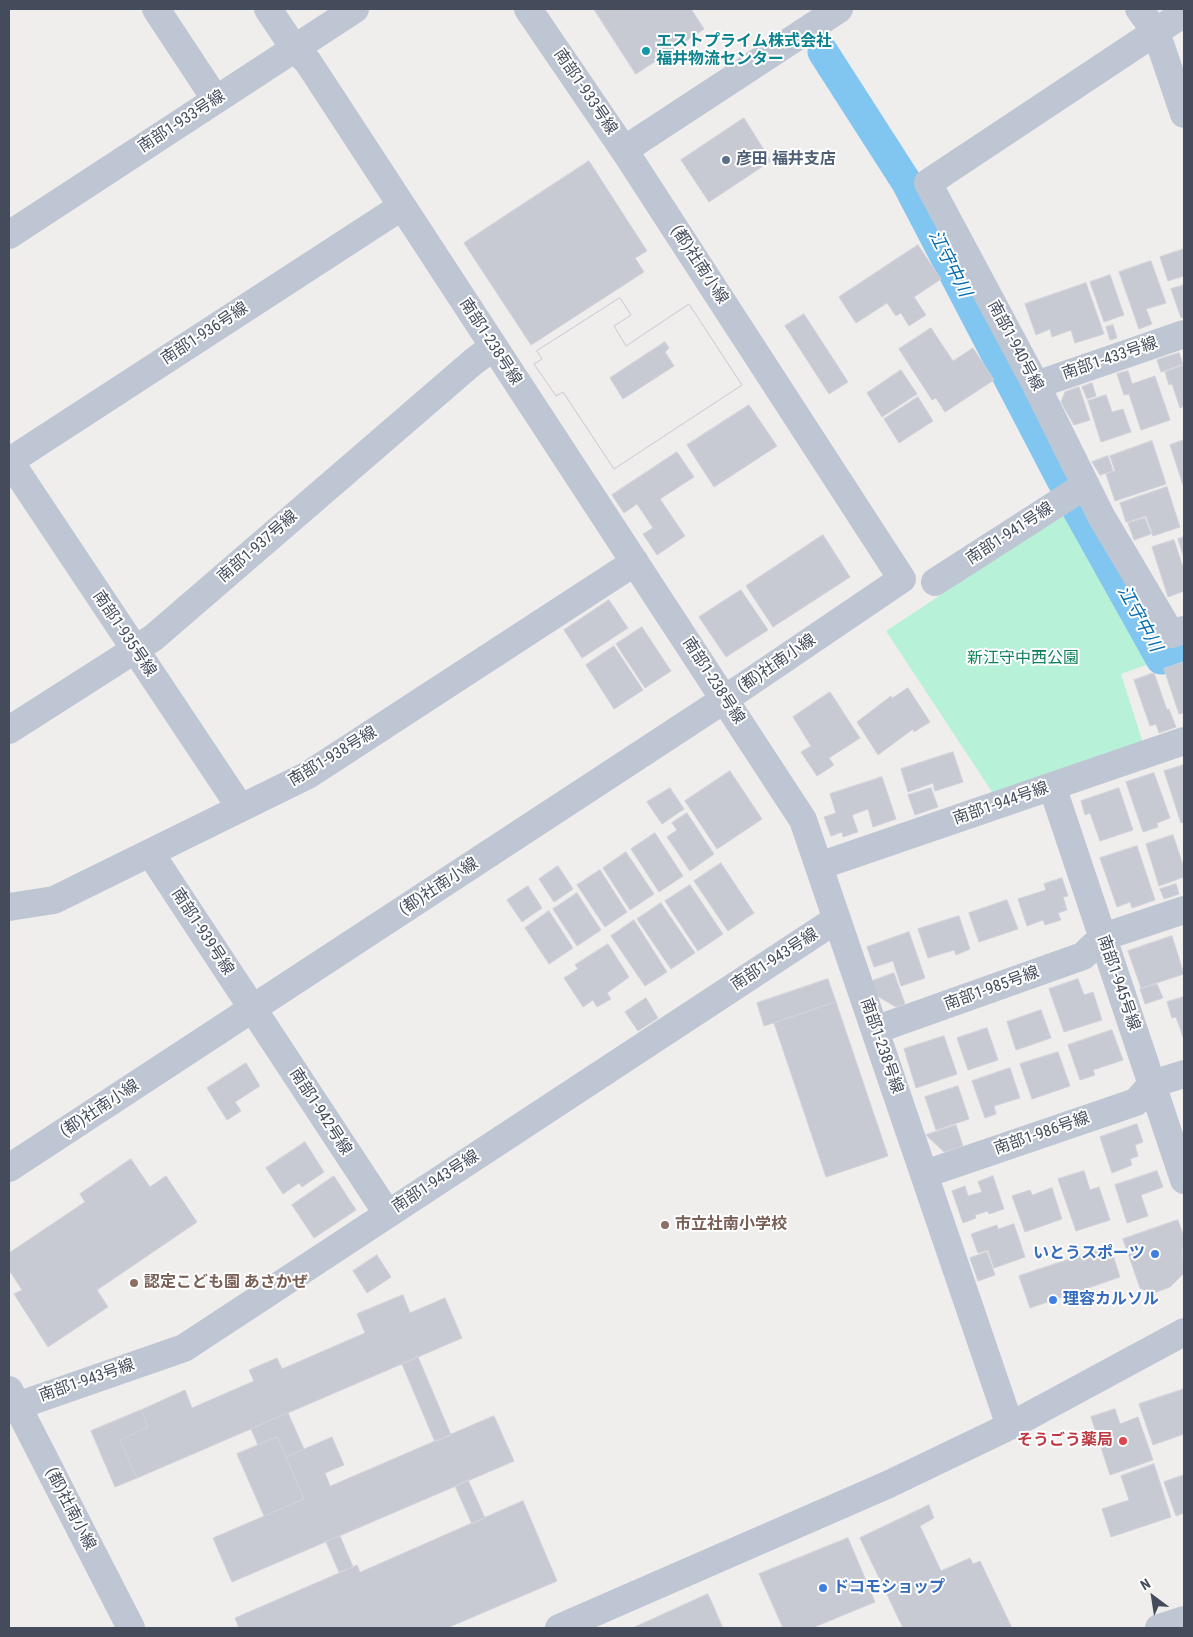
<!DOCTYPE html>
<meta charset="utf-8">
<style>
body{margin:0}
#map{position:relative;width:1193px;height:1637px;overflow:hidden;background:#f0eded;font-family:"Roboto Condensed",sans-serif}
canvas{display:block}
.frame{position:absolute;inset:0;border:10px solid #444c5c;pointer-events:none}
.north{position:absolute;left:1128px;top:1572px;width:50px;height:50px;-webkit-text-stroke:4px #fff;paint-order:stroke;rotate:329deg;font-size:14px;font-weight:700;line-height:20px;text-align:center;color:#444c5c}
.north::after{content:'';display:block;margin:auto;width:18px;height:22px;background:#444c5c;clip-path:polygon(50% 0,100% 100%,50% 72%,0 100%)}
</style>
<div id="map">
<canvas width="1193" height="1637"></canvas>
<div class="frame"></div>
<div class="north">N</div>
</div>
<script>
const ctx = document.querySelector('canvas').getContext('2d');
ctx.lineJoin = 'round';
function fill(path, color) {
  ctx.fillStyle = color;
  ctx.fill(path, 'evenodd');
}
function stroke(path, color, width, dash) {
  ctx.strokeStyle = color;
  ctx.lineWidth = width;
  ctx.lineCap = dash ? 'butt' : 'round';
  ctx.setLineDash(dash || []);
  ctx.stroke(path);
}
function drawText(font, color, halo, rows, align = 'center') {
  ctx.font = font + ' "Roboto Condensed","Noto Sans JP",sans-serif';
  ctx.lineWidth = 4;
  ctx.setLineDash([]);
  ctx.textBaseline = 'middle';
  ctx.strokeStyle = halo;
  ctx.fillStyle = color;
  for (const [text, x, y, turn = 0] of rows) {
    ctx.save();
    ctx.translate(x, y);
    ctx.rotate((+turn || 0) * Math.PI / 180);
    ctx.textAlign = isNaN(turn) ? turn : align;
    if (halo) ctx.strokeText(text, 0, 0);
    ctx.fillText(text, 0, 0);
    ctx.restore();
  }
}
fill(new Path2D(`
 M1070 510 1155 662 1121 674 1143 743 994 795 886 631Z`), '#b7f1d8');
stroke(new Path2D(`
 M823 52 907 183 1063 482
 M1075 505 1161 659 1184 651`), '#81c6f1', 31);
const building = new Path2D(`
 M594 9H691L704 29 636 74Z
 M744 118 771 161 709 202 681 160Z
 M589 161 647 251 635 258 644 272 531 345 464 243Z
 M918 245 941 279 914 297 926 315 909 326 901 313 896 316 887 303 856 323 839 297Z
 M1184 249V276L1168 281 1160 257Z
 M1151 261 1166 303 1146 309 1152 324 1139 329 1119 272Z
 M1110 275 1124 315 1104 322 1090 282Z
 M1086 283 1104 334 1075 343 1071 330 1052 337 1050 329 1036 335 1025 304Z
 M1184 285V317L1181 318 1171 289Z
 M620 298 631 315 614 326 626 346 689 304 742 385 614 469 563 392 556 396 534 364 542 359 537 351ZM665 342 669 348 665 352 674 366 623 399 610 378Z
 M620 298 631 315 614 326 626 346 689 304 742 385 614 469 563 392 556 396 534 364 542 359 537 351Z
 M804 314 848 382 829 394 785 326Z
 M1113 325 1117 338 1110 340 1106 327Z
 M931 328 953 361 973 348 994 380 945 412 936 398 932 400 899 349Z
 M1179 353 1183 364 1161 372 1157 360Z
 M1184 365V406L1180 408 1172 384 1169 385 1165 372Z
 M901 370 917 394 882 417 867 393Z
 M1128 371 1132 384 1155 376 1170 420 1141 430 1129 394 1124 395 1117 374Z
 M1092 383 1096 396 1087 399 1082 387Z
 M1079 387 1090 420 1074 425 1061 402 1065 392Z
 M1106 395 1112 412 1123 409 1131 432 1101 442 1088 401Z
 M918 397 933 421 899 443 884 419Z
 M749 405 777 446 714 487 687 445Z
 M1184 440V485H1183L1170 445Z
 M1152 441 1166 484 1115 501 1106 474 1115 471 1110 456Z
 M677 452 694 477 660 499 685 536 657 555 643 534 653 528 637 504 624 513 612 495Z
 M1108 456 1113 471 1100 475 1092 462Z
 M1167 487 1180 527 1153 536 1146 516 1126 522 1120 503Z
 M1145 518 1151 534 1134 540 1128 523Z
 M823 535 850 577 773 627 746 586Z
 M1184 537V558L1178 539Z
 M1174 540 1184 570V591L1168 597 1152 547Z
 M741 590 768 630 726 657 699 617Z
 M609 600 628 628 582 658 564 630Z
 M642 627 671 671 645 688 616 644Z
 M614 646 643 690 614 709 586 665Z
 M1184 662V713L1179 714 1164 669Z
 M1154 673 1167 710 1169 709 1176 727 1159 733 1156 724 1150 726 1134 680Z
 M908 688 930 722 914 732 913 729 878 755 857 722 891 696 892 698Z
 M830 692 860 738 829 758 834 765 817 776 801 752 811 746 793 717Z
 M953 752 963 782 935 791 933 783 908 792 901 769Z
 M1184 765V822L1181 823 1164 771Z
 M730 771 762 819 717 849 685 801Z
 M1154 773 1170 818 1157 823 1158 827 1143 832 1126 782Z
 M882 777 896 819 873 827 868 809 852 815 858 832 843 837 842 832 831 836 824 817 836 813 830 794Z
 M670 788 684 809 662 824 647 802Z
 M931 788 938 807 915 815 908 795Z
 M1119 788 1133 830 1100 841 1090 813 1085 815 1081 801Z
 M687 813 714 854 690 871 667 837 677 830 672 823Z
 M655 833 683 876 659 892 631 849Z
 M1173 835 1184 868V877L1159 886 1146 844Z
 M1137 846 1155 900 1132 908 1130 902 1117 907 1100 858Z
 M626 852 654 894 630 910 603 868Z
 M721 863 754 913 728 931 694 881Z
 M558 866 573 889 554 902 539 879Z
 M600 870 627 912 605 927 577 885Z
 M1062 878 1068 896 1063 897 1067 910 1058 913 1061 920 1045 925 1043 920 1027 926 1018 899 1046 890 1044 884Z
 M1176 884 1179 894 1164 899 1160 889Z
 M690 885 723 934 698 951 665 901Z
 M528 886 542 908 522 922 507 900Z
 M577 893 601 930 577 946 553 909Z
 M1007 900 1018 929 979 942 969 913Z
 M661 903 695 953 671 969 637 919Z
 M549 911 573 948 549 964 525 928Z
 M959 916 970 949 956 955 954 950 928 958 918 929Z
 M634 920 667 972 645 986 611 936Z
 M909 932 925 978 901 986 893 961 874 967 867 947Z
 M1172 936 1184 974 1141 988 1128 951Z
 M608 944 629 977 607 993 611 999 597 1007 593 1000 583 1007 564 978 578 969 575 965Z
 M894 973 905 1004 896 1007 877 996 872 981Z
 M828 979 836 1002 764 1026 757 1003Z
 M1078 979 1084 995 1093 992 1102 1020 1064 1032 1049 989Z
 M1157 984 1163 998 1145 1004 1140 989Z
 M1184 997V1040L1176 1017 1172 1018 1167 1002Z
 M646 998 658 1018 638 1031 625 1012Z
 M836 1002 888 1156 826 1177 774 1023Z
 M1041 1010 1051 1038 1016 1050 1007 1022Z
 M987 1028 998 1060 968 1070 957 1038Z
 M1112 1030 1123 1060 1093 1070 1095 1075 1080 1080 1068 1045Z
 M944 1036 957 1074 916 1088 904 1049Z
 M1058 1052 1070 1086 1032 1099 1020 1064Z
 M246 1063 260 1086 235 1102 241 1111 227 1120 207 1088Z
 M1010 1068 1020 1098 994 1106 996 1114 985 1118 972 1081Z
 M958 1086 969 1119 936 1130 925 1097Z
 M1137 1124 1143 1142 1135 1145 1138 1156 1130 1159 1132 1165 1112 1173 1100 1137Z
 M956 1125 963 1146 944 1152 926 1135Z
 M305 1142 324 1172 302 1187 299 1183 283 1194 266 1168Z
 M131 1159 150 1187 166 1176 197 1222 97 1290 108 1307 48 1347 14 1294 22 1290 9 1270V1253L85 1202 80 1194Z
 M1084 1171 1090 1190 1099 1187 1110 1220 1076 1231 1058 1179Z
 M1157 1171 1163 1187 1141 1195 1148 1216 1127 1223 1115 1185Z
 M334 1176 356 1210 314 1238 292 1205Z
 M993 1176 1004 1209 989 1214 988 1211 975 1215 976 1218 963 1223 952 1191 965 1186 968 1196 982 1192 978 1182Z
 M1052 1188 1062 1219 1025 1232 1012 1196 1030 1190 1032 1195Z
 M1178 1220 1184 1237V1248L1182 1249 1184 1273 1170 1287 1154 1293 1146 1291 1140 1288 1123 1239Z
 M1014 1224 1025 1257 994 1268 988 1250 978 1253 971 1234 997 1225 998 1229Z
 M1110 1246 1120 1277 1030 1308 1019 1276Z
 M987 1252 995 1275 978 1281 970 1258Z
 M377 1255 391 1277 367 1293 353 1271Z
 M403 1295 410 1313 445 1298 462 1338 137 1478 120 1440 148 1427 141 1410 185 1390 192 1408 254 1381 249 1370 277 1358 282 1369 365 1333 357 1314Z
 M418 1357 451 1435 435 1442 402 1364Z
 M1184 1389V1434L1153 1445 1139 1404Z
 M1115 1409 1120 1424 1138 1417 1153 1460 1110 1475 1091 1417Z
 M141 1410 148 1427 120 1440 137 1478 115 1487 91 1431Z
 M288 1413 304 1449 286 1457 277 1437 258 1445 251 1429Z
 M494 1416 514 1461 232 1582 213 1538 304 1499 286 1457 332 1437 344 1465 325 1473 330 1486Z
 M277 1437 304 1499 264 1516 237 1454Z
 M1154 1464 1171 1517 1111 1537 1102 1509 1129 1500 1121 1476Z
 M1184 1475V1513L1176 1516 1164 1482Z
 M468 1480 485 1518 472 1524 455 1486Z
 M523 1501 557 1581 447 1628H239L235 1618 353 1567 357 1565 360 1572Z
 M929 1505 934 1518 920 1526 941 1571 970 1558 973 1564 980 1561 1012 1628H903L860 1538Z
 M340 1536 353 1567 339 1572 326 1542Z
 M848 1538 875 1602 812 1628H783L759 1574Z
 M708 1594 723 1628H633Z`);
fill(building, '#c8cad3');
stroke(building, '#d0d1d9', 1);
stroke(new Path2D(`
 M156 9 216 100
 M268 9 294 48 308 62 803 820 1010 1426
 M528 9 624 150
 M1139 9 1156 32 1184 114
 M1184 13 928 183 1036 385 1101 516 1171 634 1184 630
 M9 235 355 9
 M1036 385 1184 334
 M9 460 240 807
 M10 461 401 207
 M935 582 1086 485
 M9 730 153 638 473 362 493 347
 M1052 786 1184 1180
 M151 854 387 1213
 M819 866 1184 741
 M9 907 54 900 308 775 635 562
 M875 1030 1083 956 1103 937 1184 910
 M9 1168 725 699 902 579 624 150 839 9
 M925 1174 1136 1102 1152 1084 1184 1074
 M9 1390 131 1628
 M17 1406 184 1348 837 919
 M559 1628 887 1485 1010 1426 1184 1332
 M1159 1628 1184 1620`), '#bfc6d3', 28);
for (const [x, y, r, color] of [
 [646,51,5,"#0f9aa8"],
 [726,160,5,"#5c6f8a"],
 [665,1225,5,"#8d6e63"],
 [1155,1254,5,"#3f7fe0"],
 [134,1283,5,"#8d6e63"],
 [1053,1300,5,"#3f7fe0"],
 [1123,1441,5,"#e0444e"],
 [823,1588,5,"#3f7fe0"]
]) {
  const dot = new Path2D();
  dot.arc(x, y, r, 0, 2 * Math.PI);
  ctx.fillStyle = color;
  ctx.fill(dot);
  stroke(dot, '#fff', 2);
}
drawText('bold 16px', '#0d838f', '#fff', [
 ["エストプライム株式会社",656,42],
 ["福井物流センター",656,60]
], 'left');
drawText('16px', '#444c5c', '#fff', [
 ["南部1-933号線",585,92,56],
 ["南部1-933号線",182,122,-33],
 ["(都)社南小線",699,265,57],
 ["南部1-936号線",205,334,-33],
 ["南部1-238号線",490,342,57],
 ["南部1-940号線",1015,346,62],
 ["南部1-433号線",1110,359,-19],
 ["南部1-941号線",1010,534,-33],
 ["南部1-937号線",258,547,-41],
 ["南部1-935号線",124,634,56],
 ["(都)社南小線",777,664,-34],
 ["南部1-238号線",713,681,57],
 ["南部1-938号線",333,757,-31],
 ["南部1-944号線",1001,804,-19],
 ["(都)社南小線",439,887,-33],
 ["南部1-939号線",202,932,57],
 ["南部1-943号線",775,960,-33],
 ["南部1-945号線",1118,983,71],
 ["南部1-985号線",992,989,-20],
 ["南部1-238号線",881,1046,71],
 ["(都)社南小線",100,1109,-33],
 ["南部1-942号線",320,1112,57],
 ["南部1-986号線",1042,1134,-19],
 ["南部1-943号線",436,1182,-33],
 ["南部1-943号線",87,1381,-19],
 ["(都)社南小線",70,1509,63]
]);
drawText('bold 16px', '#4e5e75', '#fff', [
 ["彦田 福井支店",736,160]
], 'left');
drawText('16px', '#10815d', '#fff', [
 ["新江守中西公園",1023,659]
]);
drawText('bold 16px', '#785e54', '#fff', [
 ["市立社南小学校",675,1225],
 ["認定こども園 あさかぜ",144,1283]
], 'left');
drawText('bold 16px', '#366cbe', '#fff', [
 ["いとうスポーツ",1145,1254,"right"],
 ["理容カルソル",1063,1300],
 ["ドコモショップ",833,1588]
], 'left');
drawText('bold 16px', '#be3a42', '#fff', [
 ["そうごう薬局",1113,1441]
], 'right');
drawText('italic 18px', '#036cb0', '#fff', [
 ["江守中川",949,264,63],
 ["江守中川",1139,619,61]
]);
</script>
